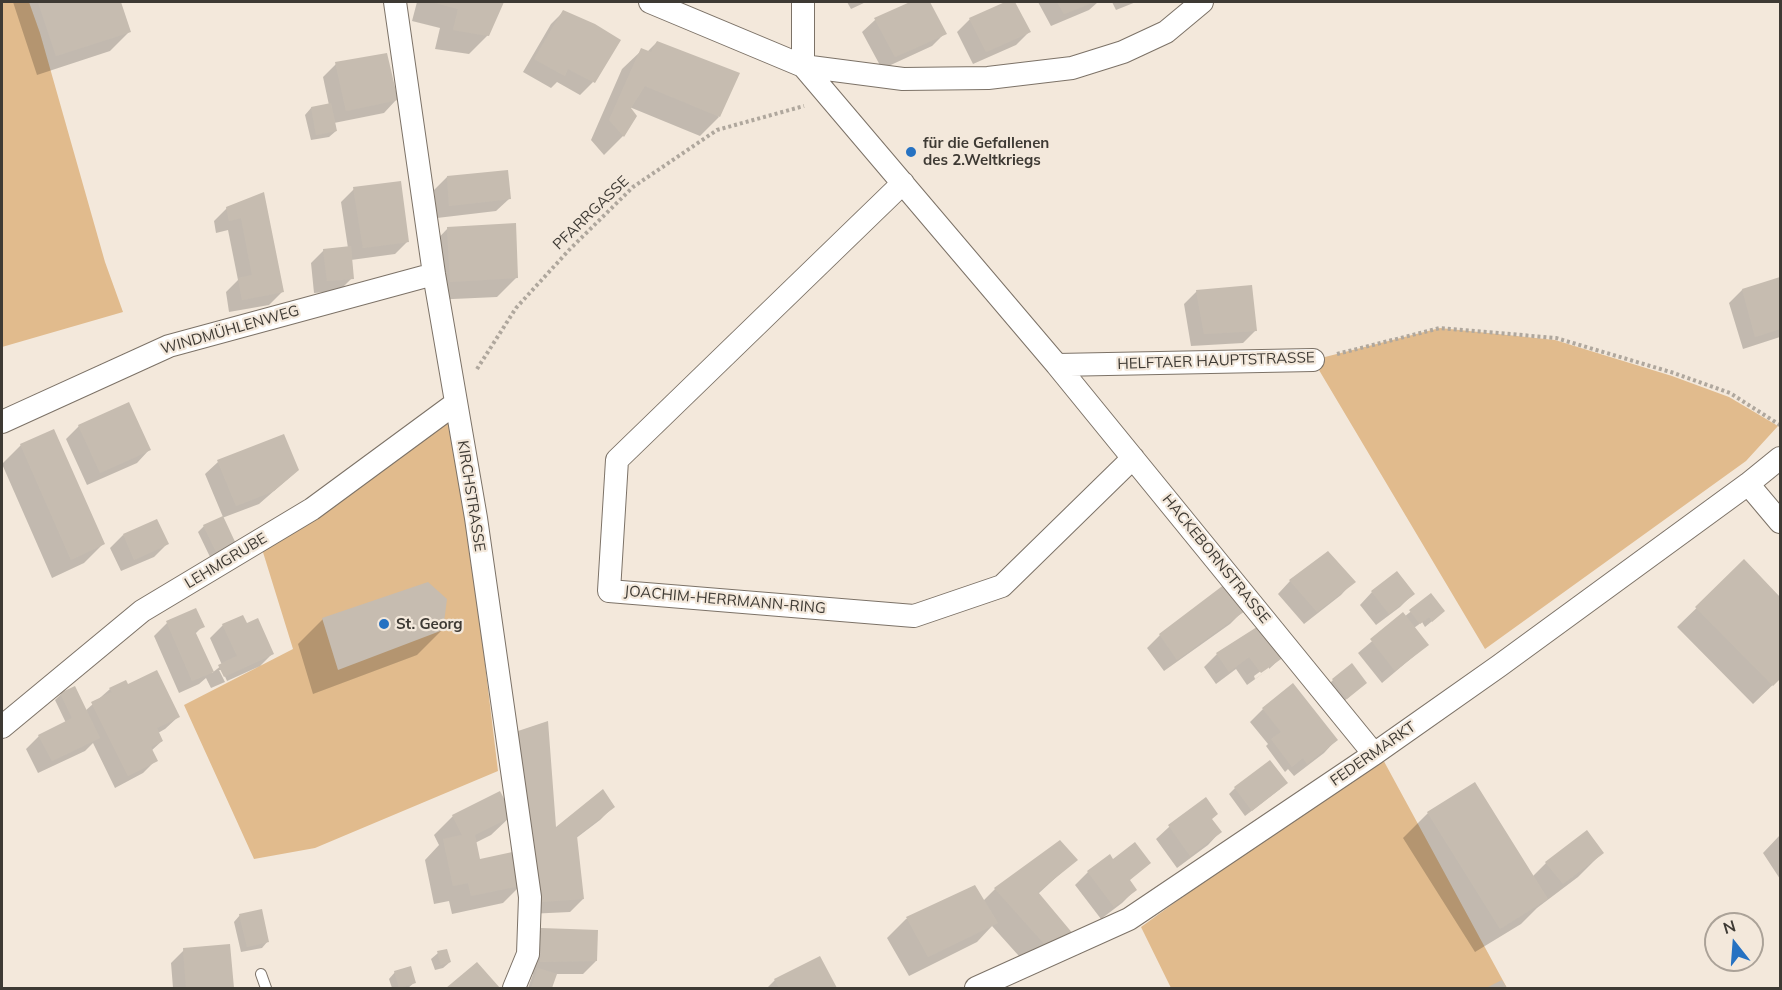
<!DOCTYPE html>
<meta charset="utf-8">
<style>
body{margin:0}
#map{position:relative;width:1782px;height:990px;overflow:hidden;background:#f3e8db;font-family:Mulish,sans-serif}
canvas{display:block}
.frame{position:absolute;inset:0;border:3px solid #3e3a34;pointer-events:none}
.north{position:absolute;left:1704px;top:912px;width:60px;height:60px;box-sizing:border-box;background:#f3e8db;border:2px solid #aba298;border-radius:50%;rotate:343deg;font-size:16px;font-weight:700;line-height:24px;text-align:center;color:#3e3a34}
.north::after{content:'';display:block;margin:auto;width:21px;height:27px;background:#2672c2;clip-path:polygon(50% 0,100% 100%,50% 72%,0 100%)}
</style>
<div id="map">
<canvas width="1782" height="990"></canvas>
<div class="frame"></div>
<div class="north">N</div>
</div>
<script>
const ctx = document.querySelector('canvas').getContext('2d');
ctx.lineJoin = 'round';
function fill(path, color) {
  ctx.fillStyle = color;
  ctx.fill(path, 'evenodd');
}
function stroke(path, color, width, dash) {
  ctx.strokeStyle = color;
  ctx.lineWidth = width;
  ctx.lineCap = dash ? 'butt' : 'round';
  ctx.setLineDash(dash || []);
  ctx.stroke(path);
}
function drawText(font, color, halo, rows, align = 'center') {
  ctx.font = font + ' Mulish,sans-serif';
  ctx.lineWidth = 4.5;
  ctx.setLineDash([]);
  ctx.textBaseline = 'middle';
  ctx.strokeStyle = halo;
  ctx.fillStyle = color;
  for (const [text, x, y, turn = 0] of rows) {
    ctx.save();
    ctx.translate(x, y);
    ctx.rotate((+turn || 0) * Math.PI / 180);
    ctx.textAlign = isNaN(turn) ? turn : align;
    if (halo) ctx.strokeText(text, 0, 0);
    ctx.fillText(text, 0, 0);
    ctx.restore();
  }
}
fill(new Path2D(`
 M2 2H29L40 33 105 262 123 312 2 347Z
 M1440 328 1555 340 1672 376 1729 397 1778 426 1746 461 1485 649 1313 360Z
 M453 418 467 516 498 771 315 848 254 859 184 705 293 649 262 549Z
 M1380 754 1507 988H1171L1141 927Z`), '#e1bb8d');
fill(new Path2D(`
 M13 2H119L129 32 110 51 37 75Z
 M417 2H502L488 35 469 54 435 49 440 28 412 21Z
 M847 2H866L851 9Z
 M913 2H928L945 33 932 46 882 69 862 32 875 20Z
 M1008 2H1014L1029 32 1016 45 973 64 957 32 970 19Z
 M1038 2H1098L1089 10 1051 26Z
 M1112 2H1136L1116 10Z
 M564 11 593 82 580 95 557 82 551 88 523 72 551 24Z
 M657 42 719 117 700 136 627 106 636 117 623 136 604 155 591 140 622 69 642 50 647 52Z
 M336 64 396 100 384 113 334 123 336 131 329 137 311 140 305 115 311 108 329 105 323 77Z
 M447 177 509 199 496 211 437 218 434 190Z
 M354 189 408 241 395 254 351 260 352 278 339 291 314 293 311 263 324 250 348 248 341 202Z
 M263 194 282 292 269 305 229 312 226 292 238 280 228 230 216 233 214 221 227 208Z
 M448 228 516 278 497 297 431 300 429 248Z
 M1780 278V337L1743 349 1729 303 1742 290Z
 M1197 291 1256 330 1243 343 1191 346 1184 304Z
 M79 426 149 450 137 463 87 485 66 439Z
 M21 445 103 544 84 563 52 578 2 464Z
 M218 462 298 470 259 504 222 518 236 546 212 561 198 532 204 526 223 517 205 474Z
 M123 535 167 544 154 557 121 571 110 548Z
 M1744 562 1780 599V678L1753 704 1677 627Z
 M1290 581 1353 582 1341 595 1304 624 1278 594Z
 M1224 587 1243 611 1230 624 1164 671 1147 648 1160 635Z
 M1372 592 1413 594 1400 607 1376 625 1360 605Z
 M1431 595 1437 617 1425 627 1422 622 1414 628 1427 645 1382 683 1358 653 1403 615 1404 617Z
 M323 619 442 630 417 655 313 694 298 644Z
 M167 623 203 626 195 634 212 673 222 665 210 638 223 625H246L273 653 260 666 227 681 222 670H219L225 682 211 688 206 678 199 684 179 693 154 636Z
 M1217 654 1282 657 1269 669 1247 685 1236 669 1216 684 1204 667ZM1269 665V669L1255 679 1254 676Z
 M1333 680 1365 683 1341 704 1327 686Z
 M128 686 178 717 165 729 158 733 162 741 151 751 156 760 143 773 115 788 93 743 85 751 38 773 26 749 39 736 66 723 55 700 61 694 85 711 110 689Z
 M1263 709 1336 740 1324 753 1294 776 1288 769 1285 772 1266 746 1268 744 1250 722Z
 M1235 788 1280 789 1245 816 1229 794Z
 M1206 799 1211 819 1220 832 1208 845 1177 868 1156 839 1169 827Z
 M613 807 600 820 575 839 583 899 570 912 528 914 522 884 503 903 452 914 449 901 434 904 425 860 439 845 434 835 453 816 508 811 554 830ZM510 817 517 853 479 861 475 843 491 835Z
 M1428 813 1532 877 1546 863 1602 853 1578 877 1537 908 1521 924 1475 952 1403 838Z
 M1780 835V879L1763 853Z
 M1059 842 1075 860 1038 894 1072 935 1027 965 992 926 977 942 909 976 887 938 906 919 974 886 983 901 995 889Z
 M1109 856 1135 890 1122 903 1101 919 1075 885 1088 872Z
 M240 915 268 941 262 948 241 952 234 922Z
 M541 930 596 961 583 974H556L551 988H528L533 974H528V943Z
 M229 946 233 988H173L171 963 184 950Z
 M438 953 450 962 443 968 435 970 431 959Z
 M819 958 836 988H767L775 980Z
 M477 964 498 988H448Z
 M395 972 414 983 408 988H392L389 979Z`), '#0003');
fill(new Path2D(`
 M38 2H121L131 32 56 56Z
 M432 2H504L489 36 453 30 458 9Z
 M910 2H930L947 34 895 57 874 18Z
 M1005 2H1015L1031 32 986 52 969 18Z
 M1057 2H1094L1064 14Z
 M563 10 595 24 621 40 595 83 568 69 565 76 534 59Z
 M657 41 740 73 720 117 645 86 631 108 637 116 624 137 609 120 641 48 651 52Z
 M387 53 398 100 346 111 335 62Z
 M331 103 337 131 316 135 311 107Z
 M508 170 511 199 449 206 447 176Z
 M401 181 409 242 363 248 353 187Z
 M264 192 284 292 242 300 238 278 252 275 241 218 229 221 226 207Z
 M516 223 518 278 450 282 447 227Z
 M351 246 354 279 327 281 323 249Z
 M1780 277V329L1755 337 1742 289Z
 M1252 285 1257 331 1204 334 1196 290Z
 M129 402 151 450 100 473 78 425Z
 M54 429 105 544 71 560 20 444Z
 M284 434 299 470 274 491 236 506 217 460Z
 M223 516 237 546 218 556 203 525Z
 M157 519 169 544 134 560 123 534Z
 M1328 551 1356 582 1317 612 1289 580Z
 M1744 559 1780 597V679L1773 686 1695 607Z
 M1397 571 1415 594 1389 614 1371 591Z
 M428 582 447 599 443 630 338 670 322 618Z
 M1225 584 1245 611 1177 660 1159 634Z
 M1431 593 1445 611 1432 622 1429 617 1420 624 1409 610Z
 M196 608 205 627 195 631 214 672 192 681 166 621Z
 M1403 612 1429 645 1395 671 1370 639Z
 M243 615 247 623 258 618 274 654 224 677 218 665 237 656 222 624Z
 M1260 625 1284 657 1261 673 1249 657 1229 672 1216 653Z
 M1352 663 1367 683 1347 699 1332 679Z
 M157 670 180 717 157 728 163 741 151 747 158 761 128 776 91 702 112 692 109 688 126 680 128 684Z
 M1293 683 1338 740 1307 764 1303 758 1292 767 1271 739 1281 732 1262 708Z
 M75 686 100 738 52 761 38 735 72 718 60 693Z
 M548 721 556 827 603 789 615 807 577 836 584 899 540 902 512 733Z
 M1270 760 1288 783 1252 811 1234 787Z
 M1475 782 1548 899 1500 929 1427 812Z
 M500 791 513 816 475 835 480 859 517 851 524 885 471 896 468 883 453 886 443 839 462 835 452 815Z
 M1206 797 1218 814 1212 819 1222 832 1190 856 1168 825Z
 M1587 830 1604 853 1563 884 1545 862Z
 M1060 840 1078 860 1038 892 1074 935 1047 947 994 888Z
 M1135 842 1151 863 1130 880 1137 890 1114 907 1087 871 1110 854 1113 859Z
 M975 885 998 923 928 957 906 917Z
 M262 909 269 942 247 947 239 914Z
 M541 928 598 930 597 961 540 962Z
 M230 944 234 988H186L183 948Z
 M447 949 451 962 441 965 437 951Z
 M820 956 837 988H779L774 979Z
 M477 962 500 988H446Z
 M411 966 416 983 399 988 394 971Z
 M538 968 557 974 552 988H531Z
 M1502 980 1507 988H1486Z`), '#c6bcb0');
const service = new Path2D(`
 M261 974 266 988`);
const minor = new Path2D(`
 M395 2 434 274 476 518 530 897 528 954 514 988
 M650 2 803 66 903 79 988 78 1072 68 1123 52 1166 32 1202 2
 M803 66 1057 365 1313 360
 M803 66V2
 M903 183 617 460 609 591 914 616 1002 586 1133 458
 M1057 365 1374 754
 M2 422 169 346 434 274
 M1748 484 1780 522
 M2 727 142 611 312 509 456 403
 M976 988 1129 919 1374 754 1499 666 1748 484 1780 458`);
stroke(service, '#7c7267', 12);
stroke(minor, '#7c7267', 24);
stroke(new Path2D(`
 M1337 354 1440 328 1556 338 1674 373 1730 393 1780 425
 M477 369 516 308 570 249 633 187 717 130 804 106`), '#afa79d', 4, [3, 3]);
stroke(service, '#fff', 10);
stroke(minor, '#fff', 22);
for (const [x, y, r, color] of [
 [911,152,6,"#2672c2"],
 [384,624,6,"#2672c2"]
]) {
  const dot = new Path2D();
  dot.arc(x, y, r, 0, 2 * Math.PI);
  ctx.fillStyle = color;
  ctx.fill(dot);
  stroke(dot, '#f3e8db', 2);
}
drawText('bold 15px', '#3e3a34', '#f3e8db', [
 ["für die Gefallenen",923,143],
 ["des 2.Weltkriegs",923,160],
 ["St. Georg",396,624]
], 'left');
drawText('15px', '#3e3a34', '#f3e8db', [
 ["PFARRGASSE",591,213,-44],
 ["WINDMÜHLENWEG",230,330,-16],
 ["HELFTAER HAUPTSTRASSE",1216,361,-2],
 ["KIRCHSTRASSE",471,496,81],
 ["HACKEBORNSTRASSE",1216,559,51],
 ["LEHMGRUBE",226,561,-31],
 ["JOACHIM-HERRMANN-RING",725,600,5],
 ["FEDERMARKT",1373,754,-35]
]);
</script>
